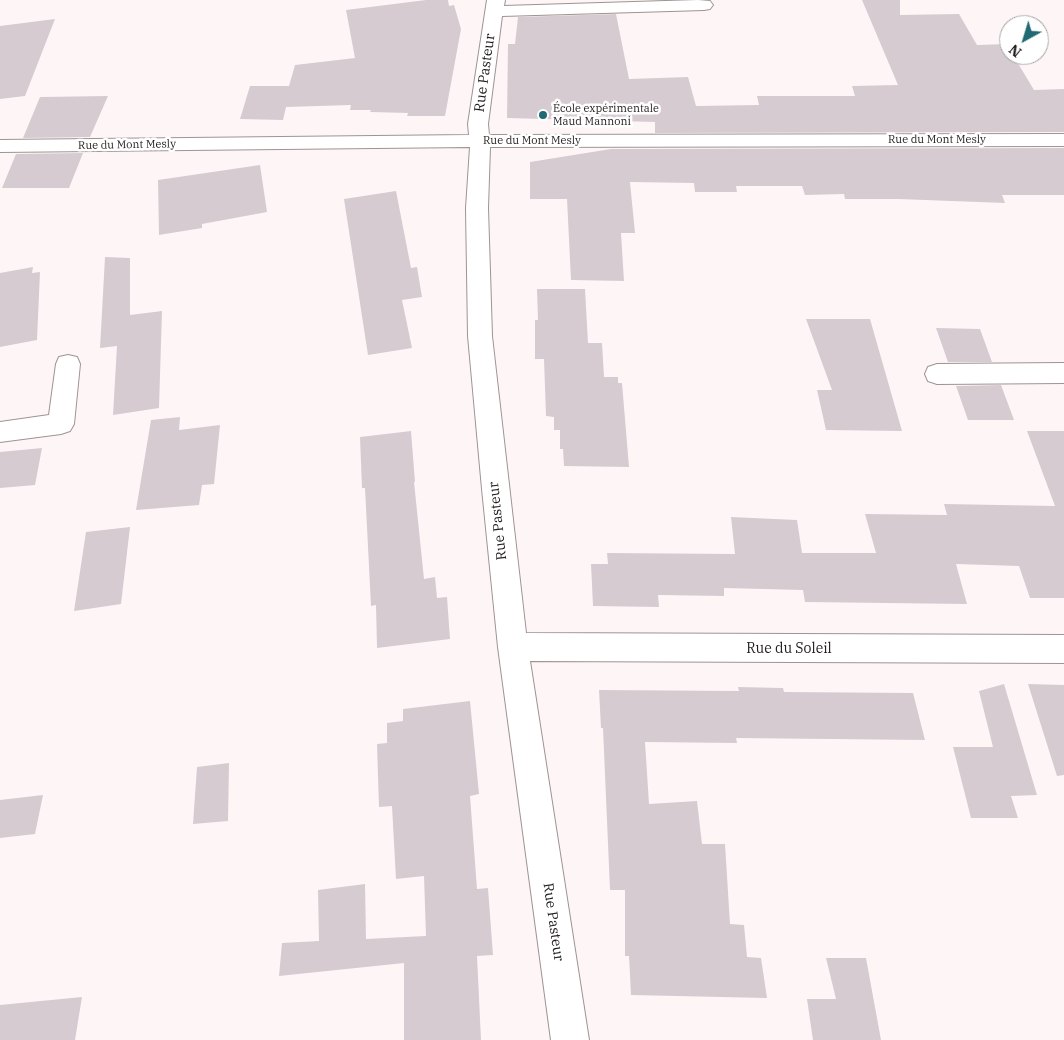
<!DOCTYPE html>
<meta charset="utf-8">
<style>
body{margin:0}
#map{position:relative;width:1064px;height:1040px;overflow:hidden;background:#fef6f6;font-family:"IBM Plex Serif",serif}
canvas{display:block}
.north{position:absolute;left:999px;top:15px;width:50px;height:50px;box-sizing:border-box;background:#fff;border:1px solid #a7a5a5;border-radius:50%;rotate:219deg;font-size:14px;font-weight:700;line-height:20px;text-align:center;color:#221d1d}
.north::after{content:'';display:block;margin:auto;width:18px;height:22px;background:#1f6a73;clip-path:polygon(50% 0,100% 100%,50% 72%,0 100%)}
</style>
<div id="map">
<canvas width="1064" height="1040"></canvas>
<div class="north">N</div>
</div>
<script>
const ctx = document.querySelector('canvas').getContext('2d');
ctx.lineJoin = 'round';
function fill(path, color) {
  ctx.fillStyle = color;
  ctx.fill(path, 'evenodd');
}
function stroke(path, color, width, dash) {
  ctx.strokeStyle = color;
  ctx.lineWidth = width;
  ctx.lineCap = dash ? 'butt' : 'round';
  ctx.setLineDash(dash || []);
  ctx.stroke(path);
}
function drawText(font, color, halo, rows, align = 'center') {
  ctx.font = font + ' "IBM Plex Serif",serif';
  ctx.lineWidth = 5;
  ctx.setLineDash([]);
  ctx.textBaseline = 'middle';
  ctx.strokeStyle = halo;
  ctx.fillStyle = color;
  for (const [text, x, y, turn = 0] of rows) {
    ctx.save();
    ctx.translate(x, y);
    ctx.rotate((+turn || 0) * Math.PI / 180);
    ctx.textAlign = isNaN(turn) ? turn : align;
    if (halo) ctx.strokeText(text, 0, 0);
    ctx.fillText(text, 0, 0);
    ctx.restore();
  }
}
fill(new Path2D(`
 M426 0H448L449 6 454 5 461 29 445 116H407L408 113 370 112 371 110H350L351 105 286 107 283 120 240 119 250 86H289L295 65 355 58 346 10Z
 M862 0H900V15L959 14 977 45 1007 44 1009 55H1013L1034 90 1064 89V132L655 133V122L507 118 508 44H515L518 17 616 14 629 79 688 77 696 106 759 105 757 96H855L852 86 898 85Z
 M55 19 25 96 0 99V26Z
 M108 96 90 137 23 138 40 97Z
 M1064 148V195H1002L1005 203 898 199H845L844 194 805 195 802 186H736L737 192H695L694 183 630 182 635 233H621L624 281 571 280 567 199H530V162L611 149Z
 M83 153 69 188H2L16 154Z
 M260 165 267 212 202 224V228L159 235 158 180Z
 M396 191 411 268 417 267 422 297 402 300 412 348 368 355 344 199Z
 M105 257 130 258V315L162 311 159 408 113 415 117 346 100 348Z
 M33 267 32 273 40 272 37 340 0 347V273Z
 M537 289H585L588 343H602L604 377H618V383H622L629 467 564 466 563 449H560V430H554V417L546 416 544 359H535V320H538Z
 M806 319H870L902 431 826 430 817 390H832Z
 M936 328 980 329 992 362H948Z
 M1001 385 1014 420H968L956 386Z
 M180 417 179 430 220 425 214 484 202 485 199 505 136 510 151 420Z
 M411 431 415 482H414L424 579 435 577 437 598 447 597 450 639 377 648 376 605 371 606 365 488H362L360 437Z
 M1027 431H1064V598H1030L1019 566 956 564 967 604 805 602 803 590 724 588V596L658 595 659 607 593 606 591 564H608L607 553 735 554 731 517 797 520 802 553H876L865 514 947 515 944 504 1055 506Z
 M42 448 35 485 0 488V452Z
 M130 527 121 604 74 611 86 532Z
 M1004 684 1037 795 1011 796 1018 818H971L953 747H993L979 691Z
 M1028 684 1064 685V775L1057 776Z
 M738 687 783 688 784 692 913 693 925 740 736 738 737 743 645 742 649 804 697 801 702 844H725L730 924 744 925 747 957 761 958 767 998 631 995 629 956H625V890H610L603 728H601L599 690 739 691Z
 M470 701 479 794 470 796 477 889 488 888 493 955 477 956 481 1040H404V963L279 976 282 943 319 941 318 890 365 884 366 939 426 936 424 876 396 879 392 806 379 807 377 744 387 743V723L403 721V709Z
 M229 763 228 821 193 824 197 767Z
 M43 795 35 834 0 838V800Z
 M826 958H866L881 1040H813L807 999H836Z
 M82 997 75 1040H0V1005Z`), '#d6cbd1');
const minor = new Path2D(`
 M487 0H505L504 6 698 0 710 1 713 5 710 9 704 10 502 16 488 124 489 135 1064 134V146L490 147 488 208 492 336 526 633 1064 635V663L530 661 589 1040H551L498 647 482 489 468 336 466 208 470 147 0 152V140L469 135 468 124Z
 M68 355 77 357 80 364 74 424 70 431 61 434 0 442V422L49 415 56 364 59 357Z
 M1064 363V383L937 384 928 381 925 374 928 367 937 364Z`);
stroke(minor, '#9f9393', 2);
fill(minor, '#fff');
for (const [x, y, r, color] of [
 [543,115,5,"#1f6a73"]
]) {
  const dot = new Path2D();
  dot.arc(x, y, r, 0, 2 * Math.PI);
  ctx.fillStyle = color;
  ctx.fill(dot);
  stroke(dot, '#fff', 2);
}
drawText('11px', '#221d1d', '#fff', [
 ["École expérimentale",553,109],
 ["Maud Mannoni",553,122]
], 'left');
drawText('11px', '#221d1d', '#fff', [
 ["Rue du Mont Mesly",937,140],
 ["Rue du Mont Mesly",532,141],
 ["Rue du Mont Mesly",127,145,-1]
]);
drawText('14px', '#221d1d', '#fff', [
 ["Rue Pasteur",485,73,-82],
 ["Rue Pasteur",498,521,-96],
 ["Rue du Soleil",789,649],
 ["Rue Pasteur",553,922,82]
]);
</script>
